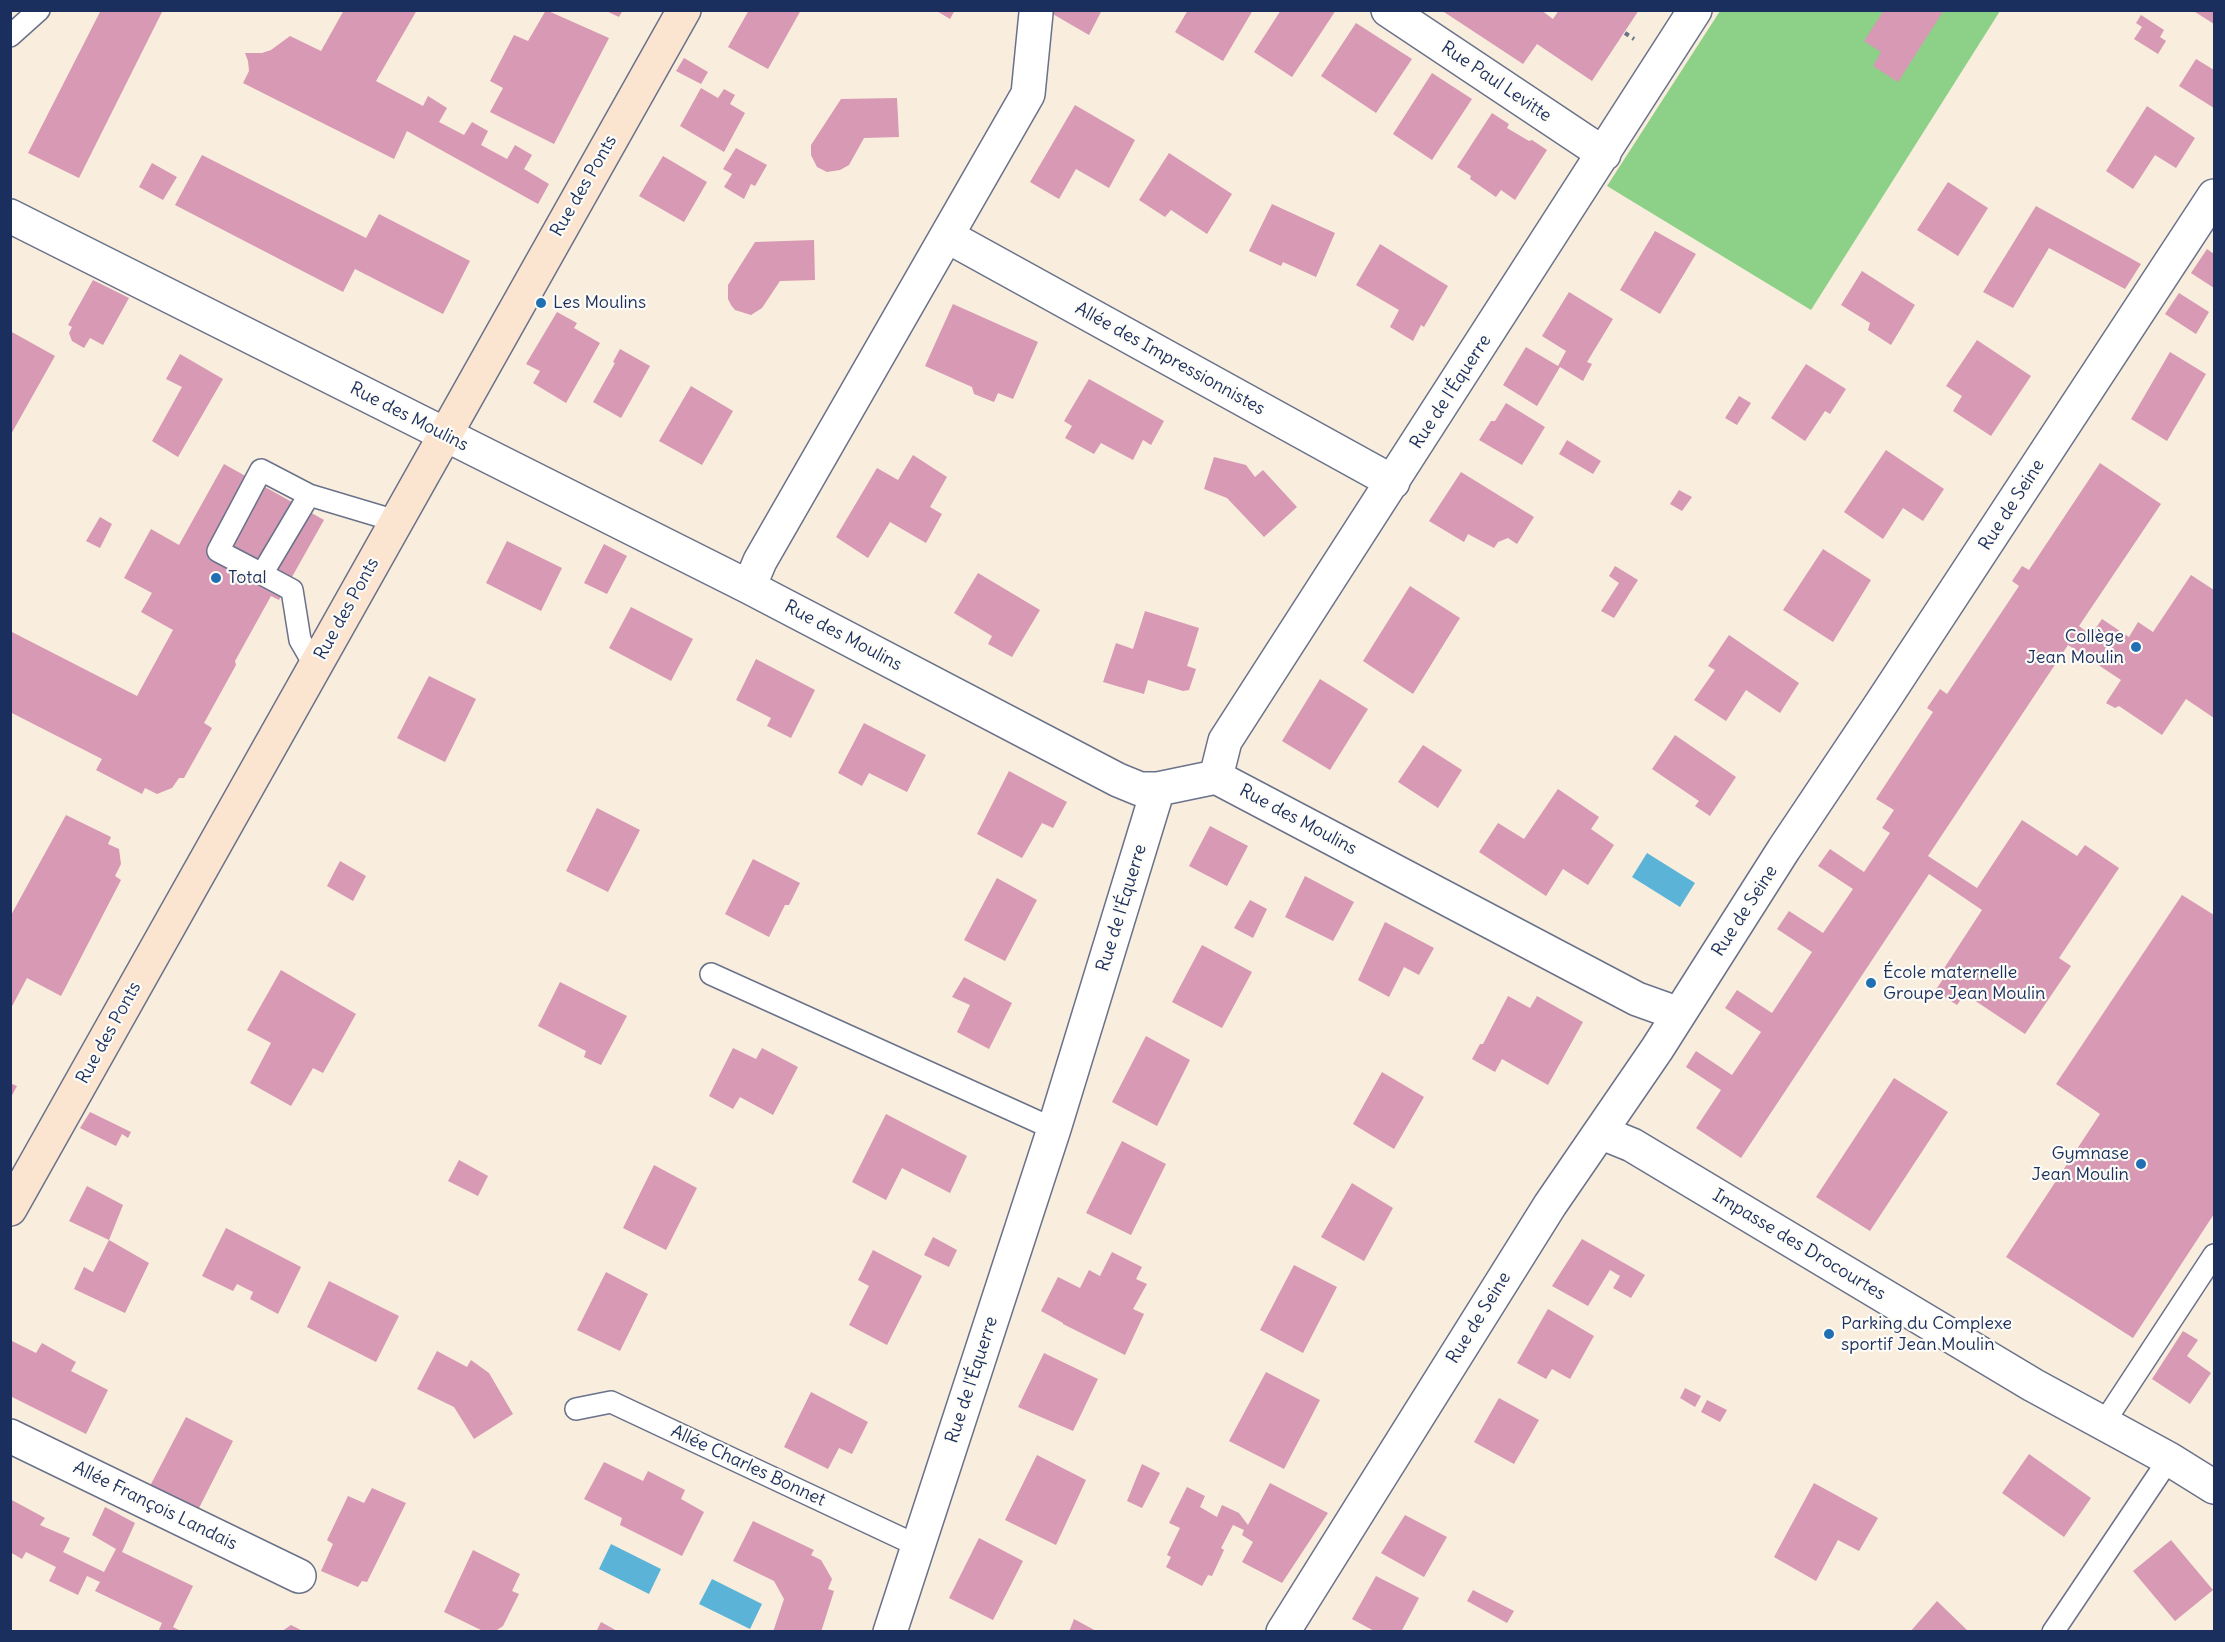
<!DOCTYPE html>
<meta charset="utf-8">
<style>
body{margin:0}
#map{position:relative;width:2225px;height:1642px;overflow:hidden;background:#f9eddd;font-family:Delius,sans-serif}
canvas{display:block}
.frame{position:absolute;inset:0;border:12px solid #1b2f5e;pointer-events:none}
</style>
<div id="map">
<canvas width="2225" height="1642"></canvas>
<div class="frame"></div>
</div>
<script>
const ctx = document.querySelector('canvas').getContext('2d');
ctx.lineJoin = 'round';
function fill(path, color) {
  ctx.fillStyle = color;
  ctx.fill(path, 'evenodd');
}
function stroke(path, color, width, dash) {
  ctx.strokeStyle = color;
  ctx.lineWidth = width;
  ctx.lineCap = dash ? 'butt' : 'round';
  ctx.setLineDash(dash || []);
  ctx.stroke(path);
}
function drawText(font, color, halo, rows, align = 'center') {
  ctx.font = font + ' Delius,sans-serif';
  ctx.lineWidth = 4.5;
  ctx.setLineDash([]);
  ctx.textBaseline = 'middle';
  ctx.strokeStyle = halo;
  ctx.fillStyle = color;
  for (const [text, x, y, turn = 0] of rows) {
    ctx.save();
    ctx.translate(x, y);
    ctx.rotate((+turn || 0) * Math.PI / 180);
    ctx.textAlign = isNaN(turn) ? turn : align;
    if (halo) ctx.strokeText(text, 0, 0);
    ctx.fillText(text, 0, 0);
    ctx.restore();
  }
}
fill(new Path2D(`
 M1720 11H2000L1811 310 1607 186Z`), '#8dd088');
fill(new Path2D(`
 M1647 853 1695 883 1680 907 1632 877Z
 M611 1544 661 1569 649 1594 599 1569Z
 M712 1579 762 1604 750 1629 699 1604Z`), '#5bb4d8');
fill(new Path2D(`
 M101 10H163L79 178 28 153Z
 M344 10H417L376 81 423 106 428 96 447 108 439 122 464 135 472 122 488 131 481 145 507 159 515 145 532 155 524 169 549 184 538 204 407 131 394 159 243 83 249 71 248 61 245 53H262L271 50 290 36 321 51Z
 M546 10 609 38 554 144 490 112 503 88 490 81 514 35 528 41Z
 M604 10H623L619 17Z
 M749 10H801L768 69 728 47Z
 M935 10H955L950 19Z
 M1053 10H1102L1089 35 1051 13Z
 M1188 10H1253L1223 61 1175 32Z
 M1281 10H1336L1292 77 1254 52Z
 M1441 10H1541L1553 19 1559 10H1639L1592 81 1537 44 1523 64Z
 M1884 10H1944L1898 82 1873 66 1881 52 1864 41Z
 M2192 10H2214V24Z
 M2141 15 2164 30 2160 37 2166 41 2158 54 2134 39 2142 27 2136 23Z
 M1356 23 1412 59 1376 113 1321 76Z
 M684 58 708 72 701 84 676 71Z
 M2196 59 2214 70V108L2179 86Z
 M1432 73 1472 99 1432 160 1393 134Z
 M701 88 718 98 724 89 735 95 730 104 745 113 724 152 680 126Z
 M897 98 899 137 864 138 849 165 840 170 827 172 817 167 811 155V145L841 99Z
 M1075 105 1135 140 1109 188 1076 169 1059 199 1030 182Z
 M2147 106 2195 138 2176 168 2155 155 2133 189 2106 171Z
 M1492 113 1509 124 1507 128 1529 141 1532 140 1547 150 1515 200 1501 190 1496 197 1470 179 1471 176 1457 167Z
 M736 148 767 165 755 186 751 184 744 199 724 187 732 174 723 169Z
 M1169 153 1232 194 1207 234 1171 210 1165 217 1139 200Z
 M202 155 366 238 379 214 470 261 443 314 355 269 343 292 175 205Z
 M663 156 707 182 684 222 639 196Z
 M152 163 177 177 163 200 139 187Z
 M1948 182 1988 208 1958 256 1917 230Z
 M1272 204 1335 233 1316 277 1283 262 1281 266 1249 251Z
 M2036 206 2141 264 2125 289 2049 248 2013 308 1983 292Z
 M1655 231 1696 254 1660 314 1620 290Z
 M814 240 815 280 780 281 762 308 751 315 735 310 731 305 728 299V285L755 242Z
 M1380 244 1448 286 1424 327 1421 325 1413 341 1390 327 1399 310 1356 285Z
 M2207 249 2214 254V288L2191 273Z
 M1862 271 1915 305 1891 345 1868 330 1870 323 1841 305Z
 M93 280 129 298 103 345 90 338 84 348 72 341 69 333 72 327 68 325Z
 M1569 292 1613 319 1587 362 1592 364 1583 381 1560 367 1537 406 1503 385 1526 347 1558 366 1566 351 1542 336Z
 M2179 293 2209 312 2196 334 2165 314Z
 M953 304 1038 342 1013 399 998 393 994 402 974 394 972 387 925 366Z
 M557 312 577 323 574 328 600 343 566 403 533 383 540 371 526 364Z
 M10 331 55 356 10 436Z
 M1977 340 2031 376 1991 436 1953 411 1962 396 1946 386Z
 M620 349 650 366 621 418 593 402 615 363 613 362Z
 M2170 352 2206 374 2167 441 2131 419Z
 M180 354 223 379 178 457 152 441 182 387 166 379Z
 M1806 364 1846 389 1830 414 1825 411 1805 441 1771 418Z
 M1089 379 1164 421 1151 445 1143 440 1133 460 1101 443 1094 454 1065 438 1072 426 1064 421Z
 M691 386 733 411 702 465 659 441Z
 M1739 396 1751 403 1737 425 1725 418Z
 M1506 403 1545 427 1522 465 1479 440 1491 421H1495Z
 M1567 440 1601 461 1593 474 1559 454Z
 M1886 450 1944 489 1923 521 1903 508 1883 539 1844 512Z
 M913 455 947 477 930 507 942 514 926 543 890 522 868 558 836 537 877 468 898 480Z
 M1214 457 1246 465 1255 477 1263 470 1297 507 1264 537 1227 498 1204 489Z
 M2100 463 2161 504 2079 626 2091 635 2102 619 2129 637 2138 622 2153 632 2191 575 2214 590V718L2186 699 2162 735 2119 706 2115 708 2106 703 2121 680 2068 645 1928 856 1977 888 2022 820 2077 856 2085 845 2119 868 2059 958 2071 966 2025 1034 1965 994 1957 1005 1935 991 1943 979 1939 976 1982 910 1929 874 1741 1158 1696 1128 1721 1090 1686 1067 1696 1051 1732 1075 1761 1032 1725 1008 1737 990 1772 1013 1812 952 1777 929 1789 911 1823 933 1853 889 1818 866 1830 849 1864 872 1890 833 1882 828 1894 810 1876 799 1933 712 1927 708 1940 689 1947 694 2019 586 2012 581 2022 566 2029 570Z
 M224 464 324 520 279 600 271 596 235 661 236 665 204 723 212 728 184 778H179L172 788 157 794 145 788 142 794 96 770 102 759 10 712V631L137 696 173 630 141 612 152 593 124 578 151 529 179 545Z
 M1461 472 1534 517 1517 544 1508 538 1498 542 1494 548 1468 534 1464 542 1429 521Z
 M1679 490 1692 497 1682 511 1670 504Z
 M100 517 112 524 100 548 86 541Z
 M507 541 562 568 541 611 486 583Z
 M604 544 627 556 607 594 584 583Z
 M1823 549 1871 580 1833 642 1783 610Z
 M1615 566 1638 580 1614 618 1601 611 1619 583 1609 576Z
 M978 573 1040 610 1012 657 988 644 992 636 954 613Z
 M1410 586 1460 618 1413 694 1363 661Z
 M631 607 693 639 671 681 609 648Z
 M1145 611 1199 628 1187 666 1196 669 1189 690 1183 691 1148 680 1144 694 1103 682 1116 643 1133 649Z
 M1729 635 1799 683 1780 713 1746 690 1726 721 1694 700 1715 670 1708 666Z
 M756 659 815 690 791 738 767 726 771 718 736 700Z
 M429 676 476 699 445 762 397 738Z
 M1320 679 1368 709 1330 770 1282 741Z
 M864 723 926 755 907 792 869 773 862 786 838 773Z
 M1675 735 1736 777 1710 816 1695 806 1699 801 1652 769Z
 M1423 745 1462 770 1438 808 1398 782Z
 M1009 771 1067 802 1053 828 1042 823 1022 858 977 834Z
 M1558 789 1599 817 1591 829 1614 845 1588 885 1563 869 1546 896 1479 852 1498 823 1524 839Z
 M597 808 640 830 608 892 566 871Z
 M66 815 111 837 108 844 119 849 121 864 115 876 121 880 61 996 27 978 10 1010V917Z
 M1210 826 1248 846 1227 886 1189 866Z
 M753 859 800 883 789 905H785L769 937 725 914Z
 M340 861 366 876 353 901 327 886Z
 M1305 876 1354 902 1333 941 1285 917Z
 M997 878 1037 900 1005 961 964 940Z
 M2182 895 2214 915V1214L2133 1338 2006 1257 2100 1114 2056 1084Z
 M1250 900 1267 909 1253 938 1234 928Z
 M1385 922 1434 948 1419 975 1404 967 1389 997 1358 980Z
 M1202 945 1252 972 1222 1028 1172 1002Z
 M281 970 356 1014 323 1073 313 1068 291 1106 250 1083 271 1043 247 1030Z
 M964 977 1012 1003 989 1049 957 1032 970 1005 952 997Z
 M560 982 627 1016 601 1065 584 1057 586 1051 538 1026Z
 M1508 996 1530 1008 1537 996 1583 1022 1548 1085 1502 1059 1495 1072 1472 1059 1480 1044H1483Z
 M1146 1036 1190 1060 1157 1126 1112 1102Z
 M733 1048 756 1059 762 1048 798 1067 773 1115 740 1097 733 1109 709 1096Z
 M1382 1072 1424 1097 1394 1149 1353 1124Z
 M1894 1078 1948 1112 1870 1231 1816 1197Z
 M10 1083 17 1086 10 1099Z
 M90 1112 131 1132 128 1138 122 1134 116 1146 80 1128Z
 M886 1114 967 1156 950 1193 902 1168 886 1200 852 1182Z
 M1122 1141 1166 1164 1131 1235 1086 1213Z
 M459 1160 488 1176 478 1196 448 1181Z
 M654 1165 697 1188 666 1250 623 1228Z
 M1352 1183 1393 1208 1364 1261 1321 1237Z
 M87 1186 123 1205 109 1240 69 1221Z
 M226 1228 301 1267 278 1314 250 1299 253 1292 237 1284 233 1291 202 1276Z
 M933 1237 957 1250 949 1267 924 1255Z
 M1582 1239 1645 1275 1631 1298 1613 1288 1620 1276 1610 1270 1588 1306 1552 1286Z
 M109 1240 149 1263 125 1313 74 1289 84 1267 93 1272Z
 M873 1250 922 1276 887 1345 849 1325 869 1286 858 1280Z
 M1112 1252 1142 1267 1136 1279 1147 1284 1133 1309 1144 1314 1125 1355 1063 1324V1323L1041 1311 1058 1277 1080 1288 1089 1270 1100 1276Z
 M1294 1265 1337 1287 1303 1353 1260 1330Z
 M606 1272 648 1294 620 1351 577 1330Z
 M329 1281 399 1316 376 1362 307 1327Z
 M1548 1309 1594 1336 1570 1379 1552 1369 1546 1379 1517 1363Z
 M2183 1331 2198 1340 2187 1356 2211 1373 2190 1404 2152 1379Z
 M10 1340 36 1353 42 1343 76 1362 71 1371 108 1390 86 1434 10 1396Z
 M437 1351 467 1367 471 1360 489 1373 513 1414 474 1439 454 1407 417 1389Z
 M1044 1353 1098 1379 1073 1431 1018 1407Z
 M1266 1372 1320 1400 1284 1469 1229 1441Z
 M1685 1388 1701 1396 1695 1407 1680 1398Z
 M811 1392 868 1422 852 1454 839 1448 828 1469 784 1447Z
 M1499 1398 1539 1420 1514 1464 1474 1442Z
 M1707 1400 1727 1410 1720 1422 1701 1412Z
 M186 1417 233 1441 198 1510 150 1486Z
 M2029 1454 2091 1498 2064 1537 2002 1493Z
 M1037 1455 1086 1480 1056 1545 1005 1520Z
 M604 1462 643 1481 648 1471 685 1490 681 1499 704 1512 682 1556 620 1525 622 1518 584 1499Z
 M1142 1464 1160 1473 1142 1508 1127 1501Z
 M1270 1483 1328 1513 1282 1583 1242 1562 1253 1542 1242 1535 1244 1530 1233 1525 1221 1548 1224 1550 1212 1576 1208 1575 1202 1586 1166 1567 1171 1557 1167 1555 1180 1528 1169 1523 1187 1487 1205 1496 1200 1507 1217 1517 1222 1505 1239 1513 1248 1525Z
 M1814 1483 1878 1518 1859 1551 1838 1540 1816 1581 1774 1557Z
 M372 1488 406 1503 367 1582 362 1581 358 1587 321 1571 333 1544 327 1540 348 1496 364 1503Z
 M10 1499 45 1518 40 1525 70 1538 63 1552 104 1572 116 1549 92 1535 105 1507 135 1523 122 1552 193 1586 173 1627 183 1632H158L162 1623 95 1591 100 1582 87 1576 78 1595 49 1581 56 1567 26 1552 22 1559 10 1552Z
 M1405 1515 1447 1537 1424 1577 1381 1553Z
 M753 1521 814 1550 811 1555 821 1560 832 1579 828 1589 834 1591 821 1632H773L784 1599 774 1581 733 1561Z
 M979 1538 1023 1561 993 1620 949 1598Z
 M2171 1540 2213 1590 2175 1621 2133 1571Z
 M473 1550 520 1574 512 1591 519 1594 503 1626 494 1632H485L444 1612Z
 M1376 1576 1419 1598 1401 1632H1376L1352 1619Z
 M1473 1590 1514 1611 1507 1623 1467 1601Z
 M1937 1601 1969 1632H1910Z
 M1074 1619 1098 1632H1069Z
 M601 1622 619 1632H596Z
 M291 1625 305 1632H281Z`), '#d799b3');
const lane = new Path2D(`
 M10 36 39 10
 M262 574 218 551 261 470 309 495
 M315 666 300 640 292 590 262 574 309 495 396 521
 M711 974 1054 1129
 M576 1409 611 1402 918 1546
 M2103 1424 2214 1255
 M2053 1632 2169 1459`);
const street = new Path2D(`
 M1388 10 1604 154
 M10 216 749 587 1118 780 1140 789H1158L1216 777 1637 999 1679 1014
 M947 236 1393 482
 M749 587 760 561 1028 94 1036 13
 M1216 777 1225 741 1695 10
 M1600 1132 1632 1145 2033 1385 2169 1459 2214 1487
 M10 1436 299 1576
 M890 1632 1054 1129 1158 789
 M1283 1632 1550 1205 1657 1049 1784 849 1883 701 2214 196`);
const secondary = new Path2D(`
 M10 1209 684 10`);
stroke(lane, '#69728a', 24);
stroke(street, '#69728a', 36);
stroke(secondary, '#69728a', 36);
stroke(new Path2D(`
 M1625 33 1634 39`), '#69728a', 4, [4.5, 4.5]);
stroke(lane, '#fff', 21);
stroke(street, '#fff', 33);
stroke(secondary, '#fce5d0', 33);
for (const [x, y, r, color] of [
 [541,303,6,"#1f6fb2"],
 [216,578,6,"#1f6fb2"],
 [2136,647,6,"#1f6fb2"],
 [1871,983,6,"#1f6fb2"],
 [2141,1164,6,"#1f6fb2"],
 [1829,1334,6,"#1f6fb2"]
]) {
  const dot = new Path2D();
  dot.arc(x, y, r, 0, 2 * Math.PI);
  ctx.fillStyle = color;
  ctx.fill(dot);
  stroke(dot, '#fdfcf7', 2);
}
drawText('18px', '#1b2f5e', '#fdfcf7', [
 ["Rue Paul Levitte",1496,82,34],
 ["Rue des Ponts",584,186,-60],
 ["Allée des Impressionnistes",1170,359,29],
 ["Rue de l'Équerre",1451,392,-57],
 ["Rue des Moulins",409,417,27],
 ["Rue de Seine",2012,505,-57],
 ["Rue des Ponts",347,609,-61],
 ["Rue des Moulins",843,636,28],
 ["Rue des Moulins",1298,820,28],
 ["Rue de l'Équerre",1122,908,-73],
 ["Rue de Seine",1745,911,-57],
 ["Rue des Ponts",109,1033,-61],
 ["Impasse des Drocourtes",1799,1245,31],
 ["Rue de Seine",1479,1318,-58],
 ["Rue de l'Équerre",972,1380,-72],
 ["Allée Charles Bonnet",748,1466,25],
 ["Allée François Landais",155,1506,26]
]);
drawText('18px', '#1b2f5e', '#fdfcf7', [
 ["Les Moulins",553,303],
 ["Total",228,578],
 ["Collège",2124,637,"right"],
 ["Jean Moulin",2124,658,"right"],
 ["École maternelle",1883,973],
 ["Groupe Jean Moulin",1883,994],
 ["Gymnase",2129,1154,"right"],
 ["Jean Moulin",2129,1175,"right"],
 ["Parking du Complexe",1841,1324],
 ["sportif Jean Moulin",1841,1345]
], 'left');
</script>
